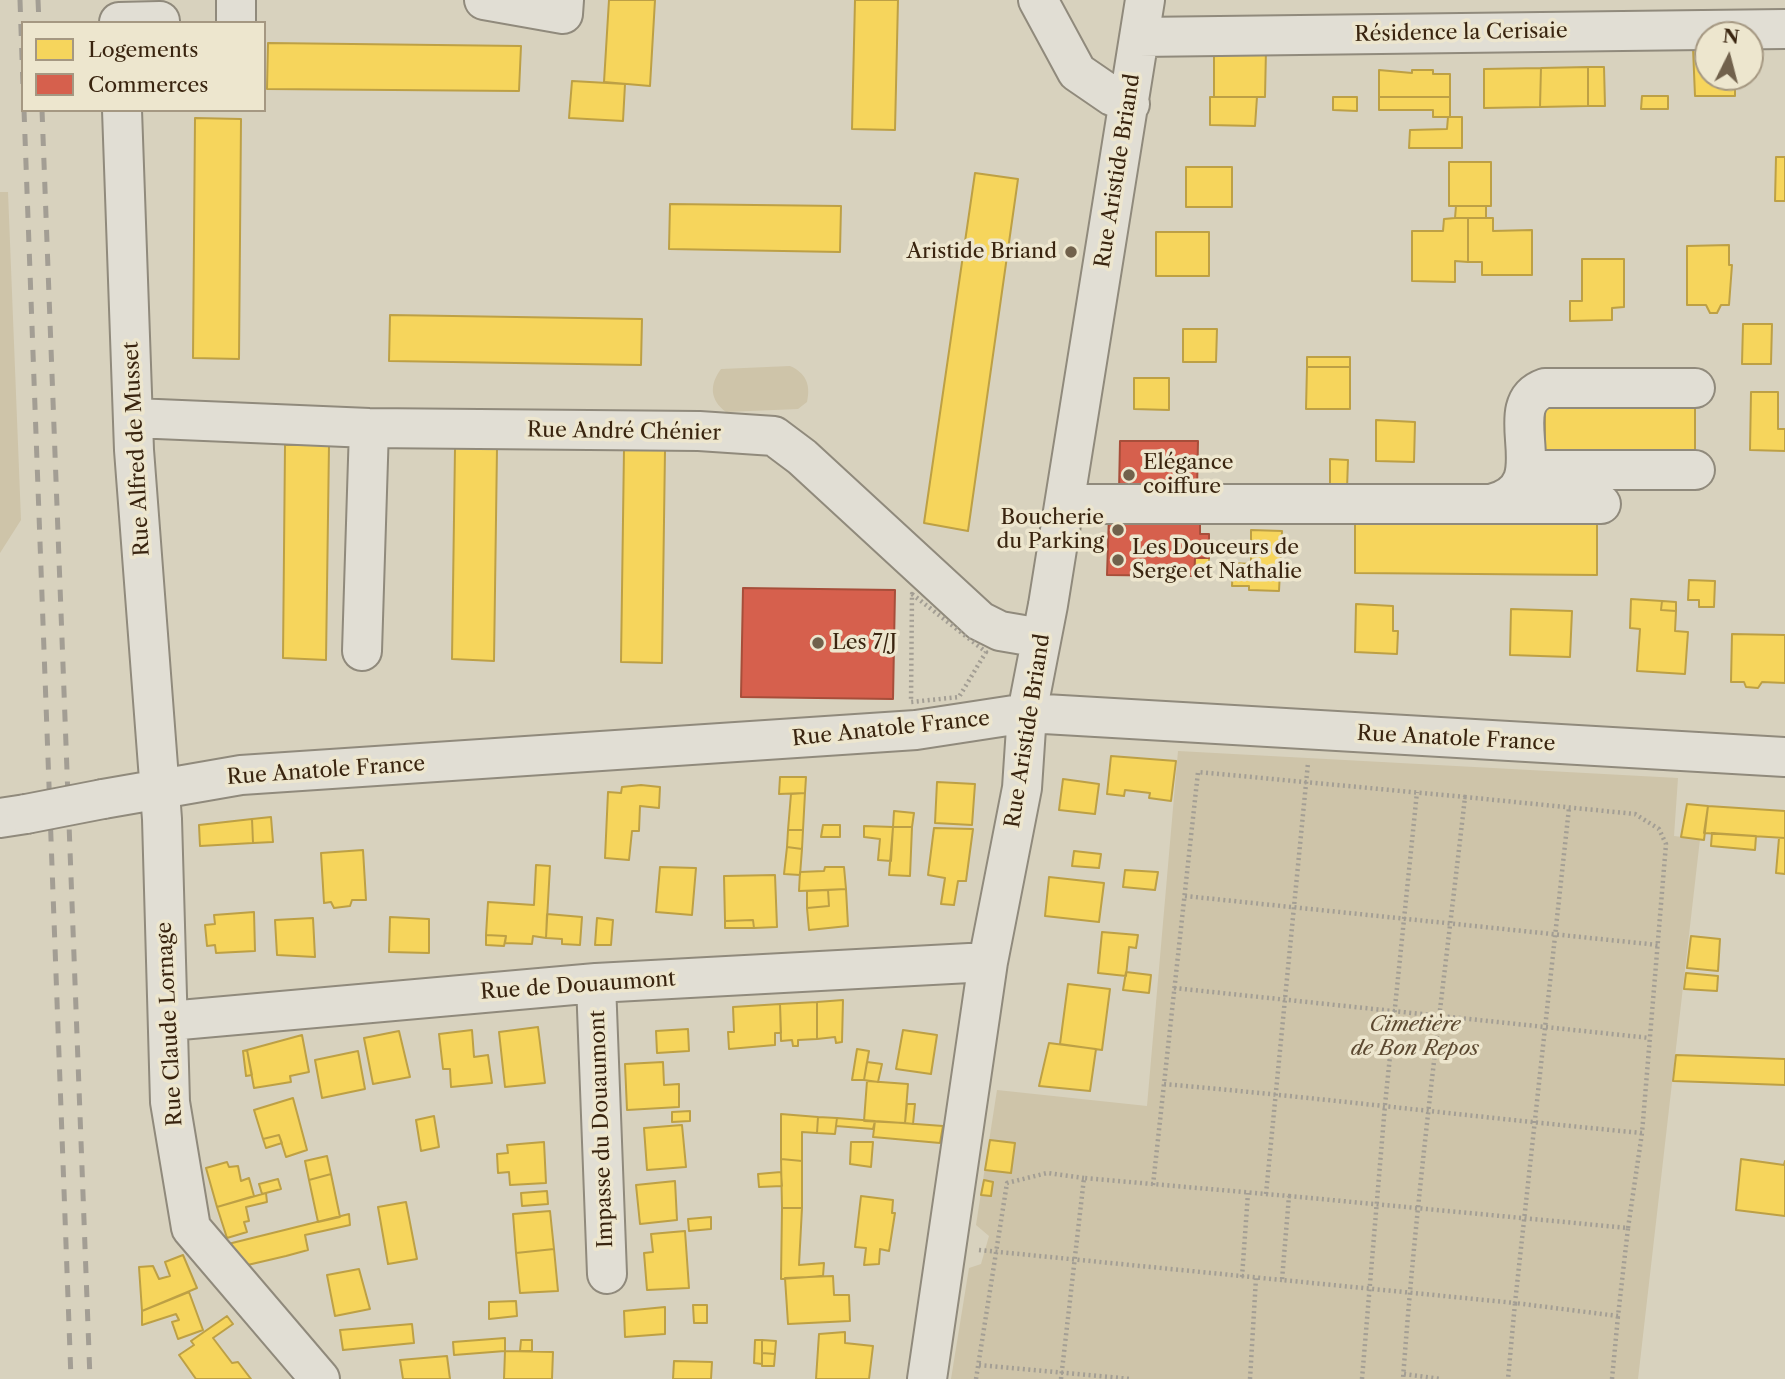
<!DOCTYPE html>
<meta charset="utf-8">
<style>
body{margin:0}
#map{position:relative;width:1785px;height:1379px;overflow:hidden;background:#d8d2be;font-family:"Libre Caslon Text",serif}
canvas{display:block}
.legend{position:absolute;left:21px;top:21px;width:245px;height:91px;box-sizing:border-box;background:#ede6ce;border:2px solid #a59882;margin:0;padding:9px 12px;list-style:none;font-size:21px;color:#39240f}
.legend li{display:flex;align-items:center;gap:14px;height:35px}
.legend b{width:35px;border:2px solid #a59882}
.north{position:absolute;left:1694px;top:21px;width:70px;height:70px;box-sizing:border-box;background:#ede6ce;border:2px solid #a59882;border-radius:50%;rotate:6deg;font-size:19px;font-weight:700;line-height:28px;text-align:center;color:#39240f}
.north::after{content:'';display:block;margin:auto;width:24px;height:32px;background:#71614c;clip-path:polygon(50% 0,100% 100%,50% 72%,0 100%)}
</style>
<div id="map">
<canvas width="1785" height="1379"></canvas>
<ul class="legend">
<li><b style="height:19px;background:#f6d55c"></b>Logements</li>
<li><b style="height:19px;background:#d6604d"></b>Commerces</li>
</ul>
<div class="north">N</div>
</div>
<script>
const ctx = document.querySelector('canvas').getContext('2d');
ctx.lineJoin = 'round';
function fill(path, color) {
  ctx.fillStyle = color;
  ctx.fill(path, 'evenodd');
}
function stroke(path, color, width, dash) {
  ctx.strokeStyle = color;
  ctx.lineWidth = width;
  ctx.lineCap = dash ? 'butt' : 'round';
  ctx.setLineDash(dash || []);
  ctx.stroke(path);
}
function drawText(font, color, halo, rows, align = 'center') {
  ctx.font = font + ' "Libre Caslon Text",serif';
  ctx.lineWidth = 7;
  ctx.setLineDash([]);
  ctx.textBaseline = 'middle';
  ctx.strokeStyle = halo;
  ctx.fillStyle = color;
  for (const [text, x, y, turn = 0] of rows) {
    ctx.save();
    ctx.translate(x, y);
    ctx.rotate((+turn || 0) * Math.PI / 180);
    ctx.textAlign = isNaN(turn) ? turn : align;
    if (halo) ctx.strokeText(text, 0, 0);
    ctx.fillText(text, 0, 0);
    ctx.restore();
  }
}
fill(new Path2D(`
 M0 192H8L21 520 0 553Z
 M790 366C806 373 811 385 807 402L798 409 726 412C710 400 709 385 721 369Z
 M1178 751 1678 778 1674 836 1700 839 1638 1379H951L969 1268 981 1264 989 1236 976 1225 997 1090 1147 1106Z`), '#cec4a9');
const homes = new Path2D(`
 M609 0H655L650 86 604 82Z
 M855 0H898L895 130 852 129Z
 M268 43 521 46 519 91 267 89Z
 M1693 48H1708V77H1735V96H1695Z
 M1214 49H1266L1265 97H1214Z
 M1588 67H1604L1605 106H1588Z
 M1588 67V106L1540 107 1541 68Z
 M1541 68 1540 107 1484 108V69Z
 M1379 70 1412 73V70H1433V74H1450V97H1379Z
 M572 81 625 84 623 121 569 118Z
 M1642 96H1668V109H1641Z
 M1210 97H1257L1255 126 1210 125Z
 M1333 97H1357V111L1333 110Z
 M1379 97H1450V117H1433V110H1379Z
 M1448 117H1462V148H1409L1410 130 1447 129Z
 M195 118 241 119 239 359 193 358Z
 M1776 157H1785V201H1775Z
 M1449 162H1491V206H1449Z
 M1186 167H1232V207H1186Z
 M975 173 1018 179 968 531 924 523Z
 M670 204 841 206 840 252 669 249Z
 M1456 206H1486V218H1455Z
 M1455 218H1468V262L1455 261V282L1412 281V231H1443L1444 219Z
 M1468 218H1493V231L1532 230V275H1482V262H1468Z
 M1156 232H1209V276H1156Z
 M1729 245V265H1732L1729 305H1721L1717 313H1710L1706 305H1687V246Z
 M1582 259H1624V307L1612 308V320L1570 321V301H1582Z
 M390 315 642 319 641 365 389 361Z
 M1743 324H1772L1771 364H1742Z
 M1183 329H1217L1216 362H1183Z
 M1307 357H1350V367H1307Z
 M1307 367H1350V409H1306Z
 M1134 378H1169V410L1134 409Z
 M1751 392H1778V429H1785V451L1750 450Z
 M1545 398H1695V452L1545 451Z
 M1376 420 1415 422 1414 462 1376 461Z
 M285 445H329L326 660 283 658Z
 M455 448H497L494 661 452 659Z
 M624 449 665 450 662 663 621 662Z
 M1330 459 1348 460 1347 489H1330Z
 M1355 519 1597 520V575L1355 573Z
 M1251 530 1282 531 1279 591 1249 590V586H1232L1233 563 1251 564Z
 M1195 558H1209V576H1194Z
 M1689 580 1715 581 1714 607H1699V600H1688Z
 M1631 599 1662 601 1661 610 1676 611 1675 631 1688 632 1685 674 1637 671 1640 629 1630 628Z
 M1662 601 1676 602V611L1661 610Z
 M1356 604 1393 606V631H1398L1397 654 1355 652Z
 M1511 609 1572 611 1570 657 1510 655Z
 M1732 634 1785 635V683L1762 682 1758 688 1746 687 1744 682H1731Z
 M1111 756 1176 761 1171 801 1149 798 1150 793 1125 790 1124 796 1107 794Z
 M780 777H806L805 793 779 794Z
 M1063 779 1099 784 1095 814 1059 810Z
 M937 782 975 784 972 825 935 823Z
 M641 785 660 787 659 808 640 806 639 831H632L629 860 605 858 608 792 621 793 622 787Z
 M805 793 803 830H788L791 794Z
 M1687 804 1708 806 1704 840 1681 837Z
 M1708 806 1785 811V838L1704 833Z
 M894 811 914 813 912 827H893Z
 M271 817 273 842 253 843 252 819Z
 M252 819 253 843 200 846 199 825Z
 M823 825H840V837H821Z
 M864 826 893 827 891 861 878 860 880 839 864 837Z
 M893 827H912L910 876 889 875Z
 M934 828 973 829 966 881H958L954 905 941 904 945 878 928 875Z
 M788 830H803L802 849 787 847Z
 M1712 833 1756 836 1755 850 1711 846Z
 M1779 838H1785V874L1776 873Z
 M787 847 802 849 800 875 784 874Z
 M363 850 366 900H352L350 906 334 908 331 902 324 903 321 853Z
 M1074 851 1101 854 1099 868 1072 866Z
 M536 865 550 866 546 938 533 936 532 944 505 943 506 936 486 935 488 902 534 905Z
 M660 867 696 868 692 915 656 912Z
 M825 867H844L846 889 799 891 800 872 824 871Z
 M1125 870 1158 872 1155 890 1123 887Z
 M775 875 777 927 754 928 753 920 725 921 724 876Z
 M1049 877 1104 883 1099 922 1045 916Z
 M846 889 848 926 809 930 807 908 829 906 828 890Z
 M828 890 829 906 807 908V891Z
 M254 912 255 951 216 953 215 945 207 946 205 925 215 924 214 915Z
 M547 914 582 917 580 945 562 944V939L546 938Z
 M390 917 429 919V953L389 952Z
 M313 918 315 957 277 955 275 920Z
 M597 918 613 920 611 945H595Z
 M753 920 754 928H725V921Z
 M1102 932 1138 935 1136 948 1129 947 1126 976 1098 973Z
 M486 935 506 936 504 946 486 945Z
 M1691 936 1720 939 1718 971 1687 968Z
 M1126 972 1151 975 1149 993 1123 990Z
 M1686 973 1718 976 1717 991 1684 989Z
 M1068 984 1110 989 1102 1050 1060 1044Z
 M843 1000 842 1042 836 1043 835 1037 817 1039V1002Z
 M817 1002V1039L798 1040V1046H793L792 1040 781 1041 780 1004Z
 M780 1004 781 1033H775V1045L729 1049 728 1032H734L733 1007Z
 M538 1027 545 1083 505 1087 499 1032Z
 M688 1029 689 1051 657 1053 656 1031Z
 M472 1030 474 1057 488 1055 492 1083 451 1087 450 1069H443L439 1034Z
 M903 1030 937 1035 931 1074 896 1069Z
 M399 1031 410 1077 373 1084 364 1038Z
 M302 1035 309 1072 290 1076 291 1082 254 1088 247 1050Z
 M1049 1043 1096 1049 1090 1091 1039 1086Z
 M857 1049 869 1051 864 1080H852Z
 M247 1050 252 1075 246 1076 243 1051Z
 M358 1051 365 1089 322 1098 315 1060Z
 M1676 1055 1785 1059V1085L1673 1081Z
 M663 1062 664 1085 679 1084V1107L627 1110 625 1064Z
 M867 1062 882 1064 878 1082 864 1080Z
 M867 1081 908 1084 905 1123 864 1121Z
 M293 1098 307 1150 286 1157 279 1135 263 1139 254 1110Z
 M907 1104H915L913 1124 905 1123Z
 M690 1111V1121L672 1122V1112Z
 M781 1114 818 1117 817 1133 802 1132V1161L781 1159Z
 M434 1116 439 1147 421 1151 416 1120Z
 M818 1117 837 1118 835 1134 817 1133Z
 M837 1118 875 1121 873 1129 836 1126Z
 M875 1121 943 1126 940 1143 873 1137Z
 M682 1125 686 1167 647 1170 644 1128Z
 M279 1135 282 1143 266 1148 263 1139Z
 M990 1140 1015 1143 1011 1173 985 1170Z
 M544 1142 546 1183 510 1185 509 1172 498 1173 497 1154 508 1153 507 1145Z
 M851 1142H873L871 1167 850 1164Z
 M327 1156 331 1174 309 1180 305 1161Z
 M781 1159 802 1161V1208H782Z
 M1741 1159 1784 1165 1785 1161V1216L1736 1210Z
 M227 1162 229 1167 238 1166 241 1181 249 1178 254 1196 217 1207 206 1168Z
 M781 1172 782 1186 759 1187 758 1174Z
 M331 1174 340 1217 318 1222 309 1180Z
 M278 1179 281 1189 262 1194 259 1184Z
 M984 1180 993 1182 991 1196 981 1195Z
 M675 1181 677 1220 640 1224 636 1185Z
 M547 1191 548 1204 522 1206 521 1193Z
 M266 1193 267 1202 246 1207 249 1221 244 1222 247 1232 227 1238 217 1207Z
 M861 1196 893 1200 892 1213H895L889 1251 880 1249 879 1264 864 1265 866 1248 855 1247Z
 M406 1202 417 1259 388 1264 378 1207Z
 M782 1208H802L799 1265 824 1263 823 1276 781 1279Z
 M550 1211 554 1249 516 1253 513 1214Z
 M349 1214 350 1225 305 1235 308 1250 286 1256 239 1267 228 1244Z
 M711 1217V1229L689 1231 688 1219Z
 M685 1231 689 1288 647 1290 644 1253 653 1252 651 1234Z
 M554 1249 558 1291 520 1293 516 1253Z
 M183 1255 197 1288 142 1311 139 1267 153 1266 159 1279 170 1276 165 1262Z
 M359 1269 370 1309 335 1316 327 1275Z
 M833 1276 834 1295H849L850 1321 788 1324 785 1278Z
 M189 1292 203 1330 178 1339 172 1322 179 1320 176 1314 142 1325V1311Z
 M516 1301 517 1316 489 1319V1302Z
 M693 1305H707V1323H694Z
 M665 1307V1334L625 1337 624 1311Z
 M227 1316 233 1324 213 1338 232 1363 238 1362 251 1379H196L179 1355 194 1345 191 1341Z
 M412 1324 414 1343 343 1350 340 1330Z
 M845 1332V1343L873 1346 869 1379H816L819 1334Z
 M505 1338V1351L454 1355 453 1342Z
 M521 1340H532V1351H520Z
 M755 1340H762V1364L754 1363Z
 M762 1340 776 1341 775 1354 762 1353Z
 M505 1351 553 1352 552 1379H504Z
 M762 1353 775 1354 774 1366H762Z
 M447 1356 450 1379H403L400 1360Z
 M674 1361 712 1362 711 1379H673Z`);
fill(homes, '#f6d55c');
stroke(homes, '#bda045', 2);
const shops = new Path2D(`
 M1120 441H1198L1197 491 1119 492Z
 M1109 514 1200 515V534H1209V558H1195L1194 576 1107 575Z
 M743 588 895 590 893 699 741 697Z`);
fill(shops, '#d6604d');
stroke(shops, '#a74e3a', 2);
const minor = new Path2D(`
 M236 0V23
 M484 0 563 14 564 0
 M1038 0 1077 72 1112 96 1130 104
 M119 22 160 21
 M1139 37 1784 29
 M122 110 134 450 162 819 170 1102 191 1228 320 1379
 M134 418 369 428 699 431 774 436 802 457 980 621 1000 631 1041 638
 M1527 470H1695
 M1065 504H1601
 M1491 504C1562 487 1494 406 1545 388H1695
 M362 651 369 428
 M103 799 241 775 916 730 1027 713 1785 757
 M0 818 26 814
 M596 983 607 1274
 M169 1021 596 983 988 962
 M927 1379 988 962 1022 788 1027 713 1048 605 1145 0`);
stroke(minor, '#908a7c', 42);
stroke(new Path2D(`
 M912 594 986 652 959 697 911 702Z
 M1185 896 1658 945
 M1174 988 1650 1038
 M1164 1084C1324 1098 1482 1118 1642 1133L1666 844 1659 829 1635 814 1465 797C1443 991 1417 1184 1403 1379
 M1153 1185 1198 772 1465 797
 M1266 1194 1308 763
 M1289 1196 1628 1228 1618 1316 1515 1303 1508 1379
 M1628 1228 1642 1133
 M979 1250 1282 1280
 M1242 1277 1248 1193
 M979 1365 1131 1379
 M1404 1374 1441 1379
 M976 1379 1007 1183 1047 1173 1084 1178
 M1061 1379 1084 1178 1289 1196 1282 1280 1515 1303 1569 808
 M1250 1379 1256 1278
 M1362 1379 1385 1105 1417 792
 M1612 1379 1618 1316`), '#a39e94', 4.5, [2, 3.5]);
stroke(minor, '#e1ded4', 38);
stroke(new Path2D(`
 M20 0 23 86
 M38 0 39 23
 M24 110 71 1379
 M42 110 90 1379`), '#a39e94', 5, [12, 12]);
const minorBridge = new Path2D(`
 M26 814 103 799`);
stroke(minorBridge, '#908a7c', 42, []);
stroke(minorBridge, '#e1ded4', 38);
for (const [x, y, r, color] of [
 [1071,252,7,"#71614c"],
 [1129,475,7,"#71614c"],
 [1118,530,7,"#71614c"],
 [1118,560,7,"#71614c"],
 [818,643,7,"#71614c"]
]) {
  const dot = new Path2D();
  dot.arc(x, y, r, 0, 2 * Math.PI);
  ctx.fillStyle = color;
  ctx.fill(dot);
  stroke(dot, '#ede6ce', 2.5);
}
drawText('21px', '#39240f', '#ede6ce', [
 ["Résidence la Cerisaie",1461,33,-1],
 ["Rue Aristide Briand",1118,171,-81],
 ["Rue André Chénier",624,432,1],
 ["Rue Alfred de Musset",137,449,-93],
 ["Rue Anatole France",891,729,-6],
 ["Rue Aristide Briand",1028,731,-81],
 ["Rue Anatole France",1456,739,3],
 ["Rue Anatole France",326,771,-4],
 ["Rue de Douaumont",578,986,-4],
 ["Rue Claude Lornage",170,1024,-93],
 ["Impasse du Douaumont",602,1129,-92]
]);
drawText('21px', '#39240f', '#ede6ce', [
 ["Aristide Briand",1057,252,"right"],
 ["Elégance",1143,463],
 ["coiffure",1143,487],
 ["Boucherie",1104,518,"right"],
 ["du Parking",1104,542,"right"],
 ["Les Douceurs de",1132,548],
 ["Serge et Nathalie",1132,572],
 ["Les 7/J",832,643]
], 'left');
drawText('italic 21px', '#5c4931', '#ede6ce', [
 ["Cimetière",1415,1025],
 ["de Bon Repos",1415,1049]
]);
</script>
